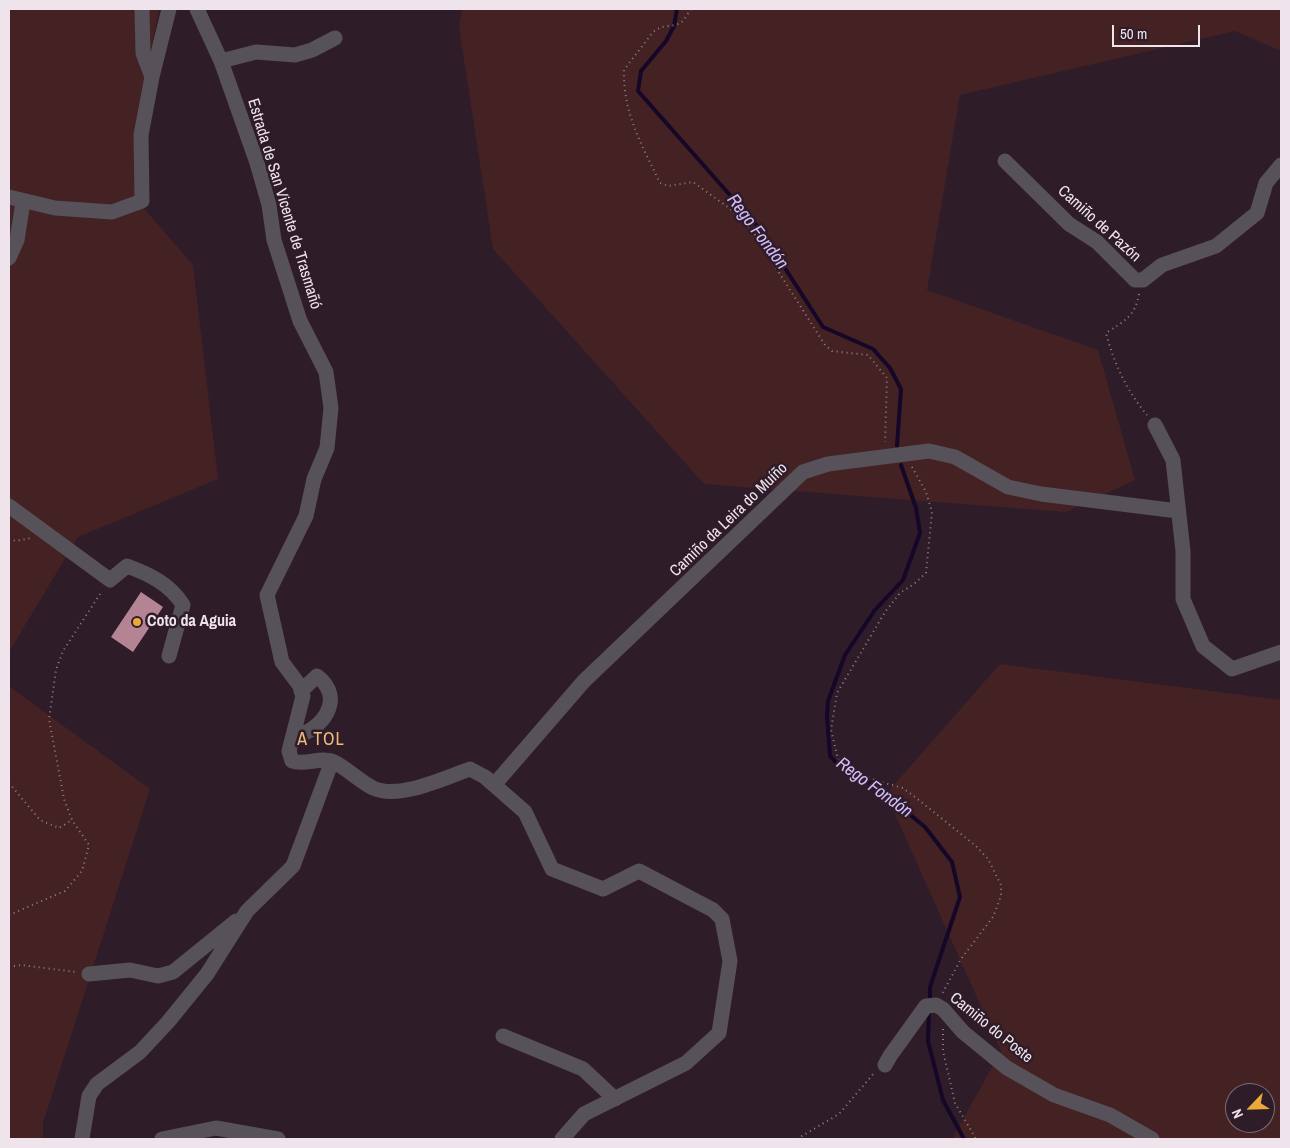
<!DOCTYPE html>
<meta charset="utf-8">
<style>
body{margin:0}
#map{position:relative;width:1290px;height:1148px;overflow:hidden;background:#2e1d29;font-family:"Archivo Narrow",sans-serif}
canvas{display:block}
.frame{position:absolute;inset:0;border:10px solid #f0e4ec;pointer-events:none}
.north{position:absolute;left:1225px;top:1083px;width:50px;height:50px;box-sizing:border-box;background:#2e1d29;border:1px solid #7c6d77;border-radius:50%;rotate:246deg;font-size:14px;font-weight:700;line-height:20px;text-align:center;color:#f0e4ec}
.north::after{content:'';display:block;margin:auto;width:18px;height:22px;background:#eca93b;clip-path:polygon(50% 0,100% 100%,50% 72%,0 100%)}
.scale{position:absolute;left:1112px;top:25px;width:88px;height:22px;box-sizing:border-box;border:2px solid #f0e4ec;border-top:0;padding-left:6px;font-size:15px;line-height:18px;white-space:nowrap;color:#f0e4ec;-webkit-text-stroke:4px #2e1d29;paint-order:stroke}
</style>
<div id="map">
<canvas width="1290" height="1148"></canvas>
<div class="frame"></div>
<div class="north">N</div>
<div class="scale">50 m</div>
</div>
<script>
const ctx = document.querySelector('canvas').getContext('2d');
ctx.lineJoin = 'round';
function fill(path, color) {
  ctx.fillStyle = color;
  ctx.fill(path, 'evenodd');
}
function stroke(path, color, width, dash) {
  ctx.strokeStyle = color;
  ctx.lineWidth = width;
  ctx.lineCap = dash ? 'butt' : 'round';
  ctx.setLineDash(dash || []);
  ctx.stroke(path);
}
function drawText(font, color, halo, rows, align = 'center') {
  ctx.font = font + ' "Archivo Narrow",sans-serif';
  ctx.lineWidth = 5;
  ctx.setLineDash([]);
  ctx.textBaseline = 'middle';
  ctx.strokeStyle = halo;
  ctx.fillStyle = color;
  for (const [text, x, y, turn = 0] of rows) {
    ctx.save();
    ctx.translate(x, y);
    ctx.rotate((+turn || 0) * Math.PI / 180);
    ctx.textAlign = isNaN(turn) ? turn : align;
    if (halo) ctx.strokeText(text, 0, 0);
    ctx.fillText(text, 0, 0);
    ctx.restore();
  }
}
fill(new Path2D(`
 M9 9H159L134 137 136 199 193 265 218 479 78 537 9 652Z
 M462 9H1281V51L1235 31 960 95 927 290 1098 350 1135 480 1066 512 704 484 493 249 459 27Z
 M1000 664 1281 700V1139H952L1001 1051 886 794ZM1235 1093H1265V1123H1235Z
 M9 686 150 789 43 1123V1139H9Z`), '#442123');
stroke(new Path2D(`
 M677 9 674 26 666 41 641 71 638 91 759 228 823 327 873 349 890 368 901 389 897 446
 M901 465 916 508 920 533 903 580 875 610 845 655 828 701 827 717 830 756 842 769 874 785 925 827 952 862 960 897 930 987V1002
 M929 1010 928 1041 943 1100 964 1139`), '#150727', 4);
fill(new Path2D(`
 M141 592 163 607 133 652 111 637Z`), '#b48494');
stroke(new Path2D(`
 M691 9 683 21 676 25 661 27 653 32 624 70C623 114 642 145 660 183L668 186 693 182 729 208 752 230 825 345 832 351 868 355 887 378 885 442
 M1139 294C1135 317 1124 321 1106 333 1114 364 1127 391 1147 415
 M912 467 926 492 932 512 926 573 914 584 900 593 885 612 837 693 831 730 838 759 856 771 877 781 903 788 915 797 976 846 988 859 1001 885V896L993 917 961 959 942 994
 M9 539 16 541 31 538
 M9 783 40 820 59 828 72 820
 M9 915 65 891 82 871 89 845 72 820 64 799 49 719 56 670 63 651 102 591
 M9 967 21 965 76 972
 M943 1029V1051L955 1103 976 1139
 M797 1139 839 1114 875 1072`), '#8f808a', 2, [1, 4]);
stroke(new Path2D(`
 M142 9 143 53 152 77
 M197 9 221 61 257 163 269 205 274 240 300 321 326 372 331 408 327 448 314 479 306 516 267 595 282 662 300 686 303 696 289 751 292 761C305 766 321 756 334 762 348 769 359 781 373 788 399 800 444 778 470 769L485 777 525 812 552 869 603 889 639 871 713 910 722 919 730 961 719 1033 686 1063 584 1114 562 1139
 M221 61 256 52 295 55 312 50 335 38
 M1005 161 1069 224 1097 242 1135 280H1143L1162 265 1216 246 1257 213 1266 183 1281 165
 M9 197 55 208 112 212 142 201 141 135 152 77 169 9
 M9 258 17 240 23 202
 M1155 425 1173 460 1183 551V599L1203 646 1232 669 1281 652
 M9 506 110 580 127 566C149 574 170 584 183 605L169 656
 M294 737C323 730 346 698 317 676L301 691
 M494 785 584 681 803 472 828 464 929 451 955 457 1008 487 1041 494 1178 511
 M89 974 130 970 158 976 173 972 236 921
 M503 1036 583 1069 615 1099
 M885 1065 890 1056 926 1006 936 1005 943 1009 963 1032 1007 1068 1054 1095 1110 1115 1152 1139
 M82 1139 89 1096 97 1084 140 1052 168 1022 207 974 247 911 293 866 332 761
 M162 1139 216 1128 278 1139`), '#575159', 15);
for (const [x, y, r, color] of [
 [137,622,5,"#eca93b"]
]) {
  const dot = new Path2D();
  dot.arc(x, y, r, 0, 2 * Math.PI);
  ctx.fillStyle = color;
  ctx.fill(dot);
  stroke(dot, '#2e1d29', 2);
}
drawText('16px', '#f0e4ec', '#2e1d29', [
 ["Estrada de San Vicente de Trasmañó",284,204,73],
 ["Camiño de Pazón",1099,224,42],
 ["Camiño da Leira do Muíño",729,520,-44],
 ["Camiño do Poste",991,1028,39]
]);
drawText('bold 16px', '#f0e4ec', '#2e1d29', [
 ["Coto da Aguia",147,622]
], 'left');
drawText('italic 18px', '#d2bdfe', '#2e1d29', [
 ["Rego Fondón",757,232,53],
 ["Rego Fondón",874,788,36]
]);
ctx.letterSpacing = '1px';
drawText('18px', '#ebbc79', '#2e1d29', [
 ["A TOL",321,740]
]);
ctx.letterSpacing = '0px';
</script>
